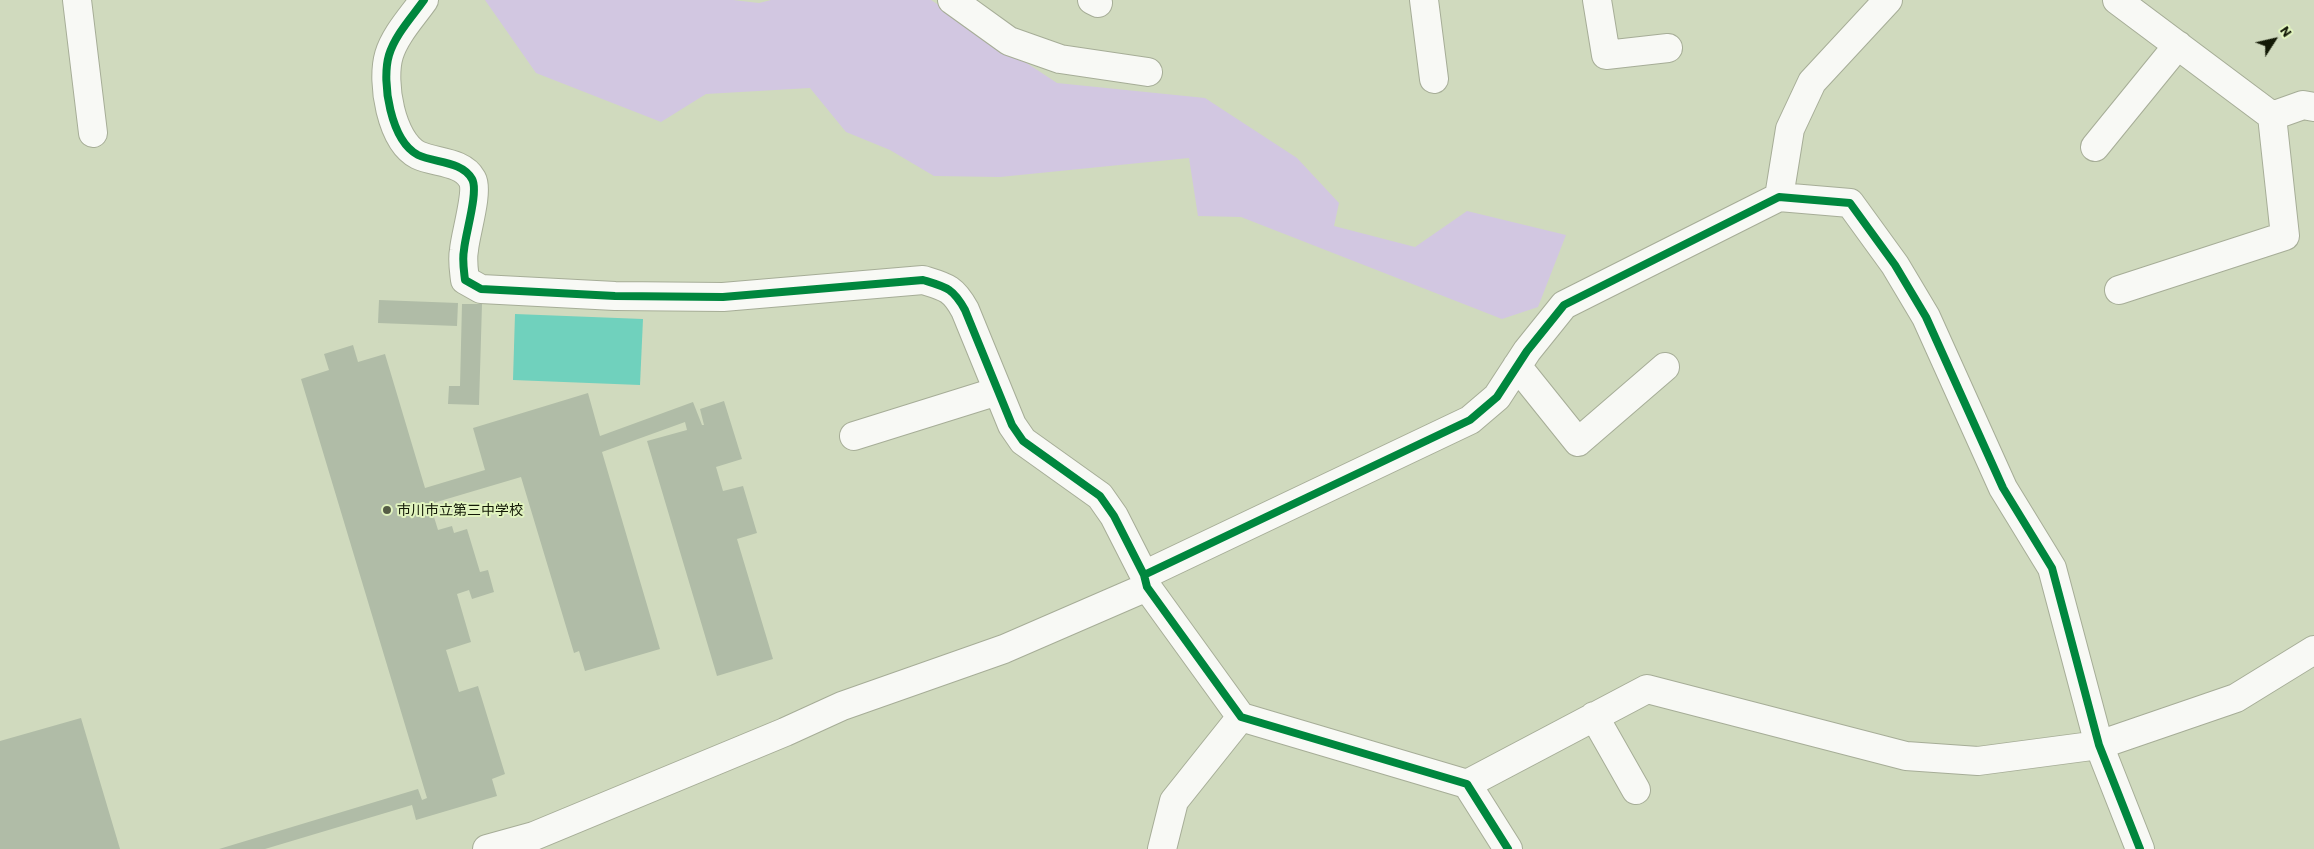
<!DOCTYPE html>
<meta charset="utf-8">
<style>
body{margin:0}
#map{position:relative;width:2314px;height:849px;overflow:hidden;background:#d0dabe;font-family:Barlow,sans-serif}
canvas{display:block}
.north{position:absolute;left:2249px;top:15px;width:50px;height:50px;-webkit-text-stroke:4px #e1f4bf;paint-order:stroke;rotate:55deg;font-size:14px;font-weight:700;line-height:20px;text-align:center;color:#131906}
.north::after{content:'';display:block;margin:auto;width:18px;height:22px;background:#131906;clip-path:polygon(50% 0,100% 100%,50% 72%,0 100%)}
</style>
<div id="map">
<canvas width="2314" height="849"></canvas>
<div class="north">N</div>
</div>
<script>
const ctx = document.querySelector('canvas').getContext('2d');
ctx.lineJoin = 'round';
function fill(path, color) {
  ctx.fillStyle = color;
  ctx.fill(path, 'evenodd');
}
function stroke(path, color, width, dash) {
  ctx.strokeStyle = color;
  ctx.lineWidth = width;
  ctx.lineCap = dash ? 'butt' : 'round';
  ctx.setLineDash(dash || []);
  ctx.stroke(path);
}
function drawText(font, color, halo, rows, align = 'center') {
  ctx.font = font + ' Barlow,"Noto Sans JP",sans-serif';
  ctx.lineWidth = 4;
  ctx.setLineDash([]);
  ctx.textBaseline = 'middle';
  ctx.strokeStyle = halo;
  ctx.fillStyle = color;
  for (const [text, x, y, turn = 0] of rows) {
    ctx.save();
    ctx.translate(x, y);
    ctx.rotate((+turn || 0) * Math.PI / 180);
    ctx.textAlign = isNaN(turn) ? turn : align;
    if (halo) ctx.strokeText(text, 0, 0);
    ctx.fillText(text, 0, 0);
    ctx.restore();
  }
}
fill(new Path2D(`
 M485 0H733L759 3 771 0H931L1057 83 1205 98 1297 158 1339 203 1334 226 1415 247 1467 211 1566 235 1538 307 1502 319 1241 217 1198 216 1189 158 1000 177 934 176 890 150 846 132 810 88 706 94 661 122 536 73Z`), '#d2c7e1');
fill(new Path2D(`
 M515 314 643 319 640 385 513 380Z`), '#70d1bd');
fill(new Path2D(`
 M379 300 458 303 457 326 378 323Z
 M462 304H482L479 405 448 404 449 386H460Z
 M353 345 358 362 385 354 425 488 485 470 473 428 588 393 600 436 693 402 702 425H704L700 409 724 401 742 459 716 467 723 491 743 486 757 533 737 539 773 659 717 676 647 441 687 430 685 422 602 452 660 649 585 671 579 651 574 653 521 477 430 504 438 530 452 526 454 533 467 529 480 572 488 570 494 592 472 599 469 590 457 594 471 642 446 650 459 692 478 686 505 774 492 779 497 796 416 820 412 805 265 849H219L418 789 422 800 427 798 301 379 329 370 324 354Z
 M81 718 120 849H0V741Z`), '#b0bca7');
const minor = new Path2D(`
 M77 0 93 133
 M424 0C412 17 395 35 389 55 381 82 391 141 418 155 435 163 462 161 472 179 479 191 465 235 464 250 462 260 464 271 465 280L481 289 615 296 723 297 923 280C946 287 953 288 965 310L1012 425 1023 441 1100 496 1114 516 1144 575 1147 587 1241 717 1467 784 1508 849
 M952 0 1009 41 1060 59 1148 72
 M1092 0 1098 3
 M1424 0 1434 79
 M1597 0 1606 55 1668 48
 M2117 0 2272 116 2303 105 2314 107
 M2095 147 2178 45
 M1779 197 1790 129 1812 82 1888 0
 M2119 290 2285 236 2272 116
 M1517 366 1578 442 1665 367
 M854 436 998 391
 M1144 575 1470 420 1497 397 1527 351 1564 305 1779 197 1850 203 1895 265 1926 317 2003 488 2052 568 2099 745 2140 849
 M1594 716 1636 790
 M1467 784 1647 689 1906 756 1978 761 2099 745 2236 698 2314 650
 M487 849 534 836 785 732 842 706 1004 649 1147 587
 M1162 849 1174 801 1241 717`);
stroke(minor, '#a6ad97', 30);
stroke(minor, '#f8f9f5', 28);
stroke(new Path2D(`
 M424 0C412 17 395 35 389 55 381 82 391 141 418 155 435 163 462 161 472 179 479 191 465 235 464 250 462 260 464 271 465 280L481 289 615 296 723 297 923 280C946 287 953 288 965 310L1012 425 1023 441 1100 496 1114 516 1144 575 1147 587 1241 717 1467 784 1508 849
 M1144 575 1470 420 1497 397 1527 351 1564 305 1779 197 1850 203 1895 265 1926 317 2003 488 2052 568 2099 745 2140 849`), '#00873e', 8);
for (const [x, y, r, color] of [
 [387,510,5,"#555d46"]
]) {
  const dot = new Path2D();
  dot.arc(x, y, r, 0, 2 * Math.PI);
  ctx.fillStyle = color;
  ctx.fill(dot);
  stroke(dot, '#e1f4bf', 2);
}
drawText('14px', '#131906', '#e1f4bf', [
 ["市川市立第三中学校",397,510]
], 'left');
</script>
